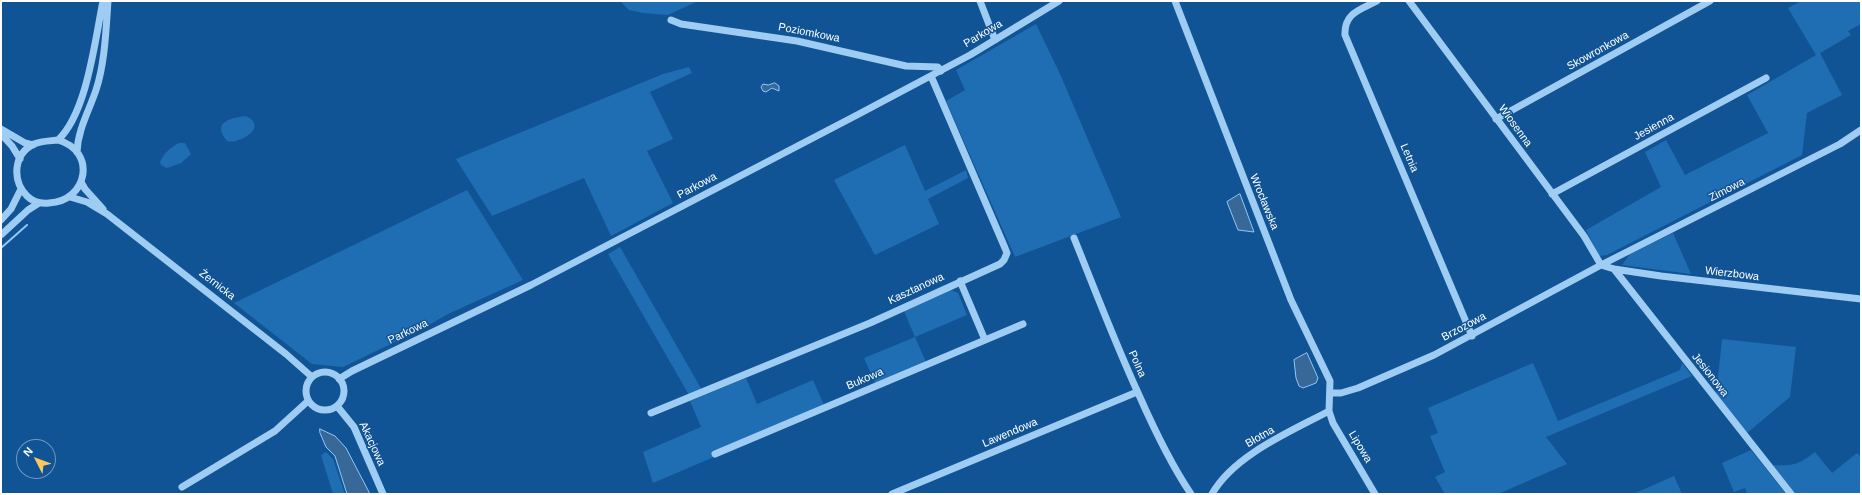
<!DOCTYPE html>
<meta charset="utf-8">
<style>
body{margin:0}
#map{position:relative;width:1862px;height:495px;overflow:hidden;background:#115495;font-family:Arial,sans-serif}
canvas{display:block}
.frame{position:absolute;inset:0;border:2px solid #fff;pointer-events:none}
.north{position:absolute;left:16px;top:439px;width:40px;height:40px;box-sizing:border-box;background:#115495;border:1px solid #7098bf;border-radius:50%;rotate:312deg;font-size:11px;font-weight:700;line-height:16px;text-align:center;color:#fff}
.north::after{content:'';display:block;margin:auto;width:14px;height:18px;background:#ffc561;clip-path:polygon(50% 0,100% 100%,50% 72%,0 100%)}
</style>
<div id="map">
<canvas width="1862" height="495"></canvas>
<div class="frame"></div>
<div class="north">N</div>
</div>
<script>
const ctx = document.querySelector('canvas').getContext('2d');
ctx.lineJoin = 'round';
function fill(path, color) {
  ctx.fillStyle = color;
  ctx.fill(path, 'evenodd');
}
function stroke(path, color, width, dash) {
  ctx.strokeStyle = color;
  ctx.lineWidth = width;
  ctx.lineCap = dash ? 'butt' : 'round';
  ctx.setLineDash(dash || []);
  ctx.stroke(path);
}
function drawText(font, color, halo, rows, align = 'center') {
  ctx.font = font + ' Arial,sans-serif';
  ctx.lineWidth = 3;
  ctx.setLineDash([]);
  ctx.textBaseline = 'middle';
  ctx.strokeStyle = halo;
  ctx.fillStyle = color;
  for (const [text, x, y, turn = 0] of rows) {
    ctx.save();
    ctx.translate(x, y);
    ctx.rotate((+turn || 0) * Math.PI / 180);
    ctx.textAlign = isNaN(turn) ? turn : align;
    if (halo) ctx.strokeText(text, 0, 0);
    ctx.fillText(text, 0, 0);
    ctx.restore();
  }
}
fill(new Path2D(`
 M620 1H698L668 15 643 13 629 10Z
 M1801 1H1861V24L1848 31 1851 35 1820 53 1842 95 1807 113 1802 155 1607 255 1599 256 1586 230 1661 187 1645 152 1666 140 1685 175 1768 133 1747 95 1816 55 1788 8Z
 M1036 24 1060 74 1121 217 1015 257 946 101 965 90 956 70Z
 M689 67 692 73 650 92 673 139 647 151 673 203 611 236 584 178 492 216 456 159 663 74Z
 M246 116C270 127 238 145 227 141 211 122 231 118 246 116Z
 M179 143H185L191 154 181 163 167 168 161 165 160 162C164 153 171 147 179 143Z
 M905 145 925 191 966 170 968 178 928 199 939 224 875 255 834 180Z
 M467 190 523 280 448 314 420 330 343 367 312 364 234 303Z
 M1673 233 1691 274 1622 265 1630 254Z
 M620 247 702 390 689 395 608 254Z
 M951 290 958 293 967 315 915 337 926 362 875 383 864 358 915 337 904 311Z
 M1722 339 1796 347 1790 397 1746 434 1716 396Z
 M1533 363 1558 421 1680 370 1682 363 1692 376 1546 437 1567 464 1498 494H1445L1435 477 1445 472 1430 436 1438 433 1428 408Z
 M746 378 757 404 813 380 824 405 712 453 714 457 653 483 643 452 701 427 690 401Z
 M1751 450 1786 494H1747L1745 488 1734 492 1722 463Z
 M326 452 333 459 345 494H333L321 455Z
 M1815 452 1832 473 1857 453 1861 457V494H1795L1771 465C1793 466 1798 465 1815 452Z
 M1674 476 1682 494H1633Z`), '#1f6db2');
const water = new Path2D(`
 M775 83 779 86V91L772 88 766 92 763 91 761 87 763 84 768 85Z
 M1240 194 1254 232 1238 230 1227 202Z
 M1307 353 1318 378 1316 383 1303 388 1299 386 1296 378 1294 360Z
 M320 429 335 436 346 448 370 494H347L335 456 326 447 320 433Z`);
fill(water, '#376897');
stroke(water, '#90c8f7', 1);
stroke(new Path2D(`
 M1 248 27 225`), '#90c8f7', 2);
stroke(new Path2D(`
 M980 1 995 40
 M1175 1 1291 300 1330 381 1329 411 1333 423 1375 494
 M1377 1C1360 10 1344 13 1345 35L1472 336
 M1409 1 1584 236 1601 265
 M671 20 681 24 797 41 906 66 938 67 941 71
 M1496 119 1710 1
 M1 129 25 143 33 145
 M1 134 12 146 20 159
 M58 140C97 151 88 201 49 203 40 204 33 202 27 196 12 181 13 154 34 144 41 141 50 141 58 140Z
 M58 140C87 113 95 40 103 1
 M77 152C78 129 89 111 96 90 105 63 106 29 108 1
 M81 182 85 189 103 209
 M1552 194 1766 78
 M70 197 87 202 107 214 286 354 312 377
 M1 220 11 209 21 189
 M1 235 28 210 39 203
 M1074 238C1095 290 1115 343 1139 395 1154 429 1170 463 1191 494
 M1601 265 1614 269 1661 276 1861 299
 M1614 269 1791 494
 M960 281 985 340
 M306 391a19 19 0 1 1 38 0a19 19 0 1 1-38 0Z
 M339 379 352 371 531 285 857 115 970 55 1059 1
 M1331 393H1341L1358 388 1434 355 1601 265 1840 144 1861 130
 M337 406 354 427 383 494
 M651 413 870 323 1000 264 1004 260 1007 253 1005 248 931 76
 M715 454 1023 324
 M182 487 275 431 308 401
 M892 494 1137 392
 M1212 494C1234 455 1290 432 1329 411`), '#9fccf3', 7);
drawText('11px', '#fff', '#115495', [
 ["Poziomkowa",809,33,11],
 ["Parkowa",983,34,-31],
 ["Skowronkowa",1598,51,-29],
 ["Wiosenna",1515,126,54],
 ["Jesienna",1654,127,-29],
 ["Letnia",1409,158,67],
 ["Parkowa",697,186,-28],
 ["Zimowa",1727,190,-27],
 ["Wrocławska",1264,202,68],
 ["Wierzbowa",1732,274,7],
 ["Żernicka",217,285,38],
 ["Kasztanowa",916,289,-25],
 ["Brzozowa",1464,327,-28],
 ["Parkowa",408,332,-26],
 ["Polna",1137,364,66],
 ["Jesionowa",1710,375,52],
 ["Bukowa",865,379,-23],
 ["Lawendowa",1010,433,-23],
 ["Błotna",1260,437,-30],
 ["Akacjowa",372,444,65],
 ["Lipowa",1360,447,59]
]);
</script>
